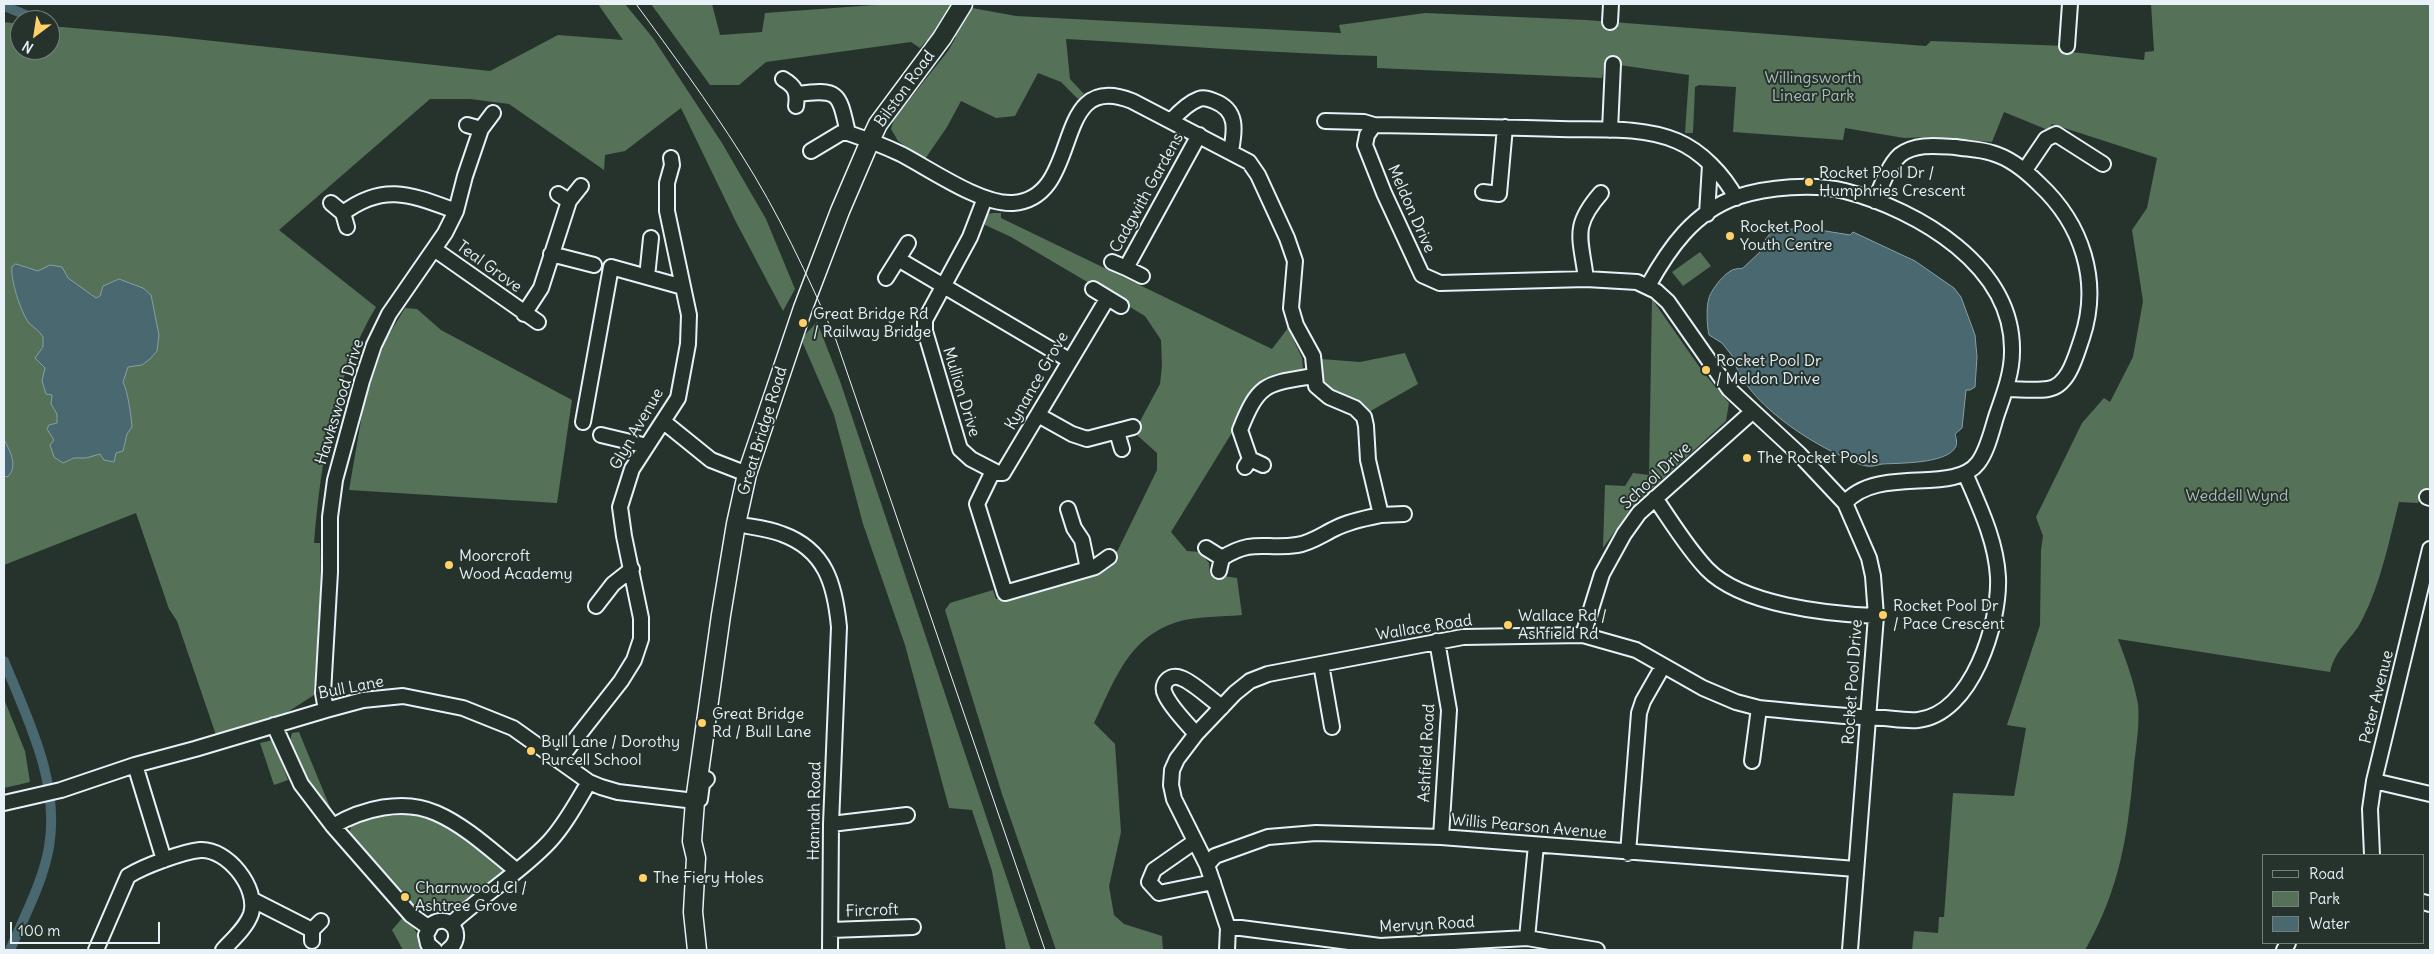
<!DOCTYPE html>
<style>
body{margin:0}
#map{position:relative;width:2434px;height:954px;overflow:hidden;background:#26332d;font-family:Delius,sans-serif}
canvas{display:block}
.frame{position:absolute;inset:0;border:5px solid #e8f1f8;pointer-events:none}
.legend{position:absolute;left:2262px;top:854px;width:162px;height:90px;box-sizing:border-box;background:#26332d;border:1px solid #747f7e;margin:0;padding:6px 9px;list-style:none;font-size:15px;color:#e8f1f8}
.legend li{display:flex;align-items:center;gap:10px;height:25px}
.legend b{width:25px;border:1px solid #747f7e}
.north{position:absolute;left:10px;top:10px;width:50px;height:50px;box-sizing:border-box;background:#26332d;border:1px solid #747f7e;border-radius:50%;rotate:211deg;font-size:14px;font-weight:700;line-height:20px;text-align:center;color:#e8f1f8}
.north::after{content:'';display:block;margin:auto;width:18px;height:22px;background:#ffd166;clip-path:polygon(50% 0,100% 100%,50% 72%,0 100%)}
.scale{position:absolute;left:10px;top:922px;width:150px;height:22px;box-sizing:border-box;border:2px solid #e8f1f8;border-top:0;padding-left:6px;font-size:15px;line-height:18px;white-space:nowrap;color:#e8f1f8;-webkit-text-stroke:4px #26332d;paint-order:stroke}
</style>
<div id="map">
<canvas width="2434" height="954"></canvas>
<div class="frame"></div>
<ul class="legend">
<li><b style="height:6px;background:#26332d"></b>Road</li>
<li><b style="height:14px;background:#557157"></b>Park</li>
<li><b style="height:14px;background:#496870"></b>Water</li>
</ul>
<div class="north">N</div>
<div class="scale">100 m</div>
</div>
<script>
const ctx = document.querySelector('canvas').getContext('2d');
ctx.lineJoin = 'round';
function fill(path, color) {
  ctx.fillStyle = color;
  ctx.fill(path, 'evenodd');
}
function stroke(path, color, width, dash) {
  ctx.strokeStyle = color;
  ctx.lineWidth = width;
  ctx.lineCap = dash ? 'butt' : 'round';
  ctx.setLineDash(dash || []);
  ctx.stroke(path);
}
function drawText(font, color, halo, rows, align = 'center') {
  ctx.font = font + ' Delius,sans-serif';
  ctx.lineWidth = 4;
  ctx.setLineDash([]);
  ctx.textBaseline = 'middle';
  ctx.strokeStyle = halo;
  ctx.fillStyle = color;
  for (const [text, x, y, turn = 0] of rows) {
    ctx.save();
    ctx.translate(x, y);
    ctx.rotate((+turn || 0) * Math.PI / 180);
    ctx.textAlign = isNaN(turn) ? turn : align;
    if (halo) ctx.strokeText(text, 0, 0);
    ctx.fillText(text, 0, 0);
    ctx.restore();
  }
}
fill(new Path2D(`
 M598 4H625L653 38 722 143 766 219 795 289 783 311 736 222 681 108 625 151 605 155 604 170 509 104 470 99H430L279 230 376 307C333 379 321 461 314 543H320L321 581 314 695 283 715 216 735 177 621 169 609 136 513 4 565V22L20 24V50H50V26L167 36 490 71 558 35 623 40Z
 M651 4H712L720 35 762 32 765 13 875 5 950 4 1016 16 1322 32 1341 33 1339 25 1425 13 1586 20 1926 46 1931 41 2067 46 2071 52 2144 60 2145 52 2154 51 2151 4H2430V494L2422 493 2418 503 2399 502C2389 541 2381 583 2362 620 2352 640 2336 647 2330 672L2118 639C2126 660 2134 682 2138 704 2140 723 2136 746 2134 765 2128 835 2120 889 2085 950H1912L1914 931 1938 933 1939 917H1944L1953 793 2014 796 2026 728 2007 725 2040 625 2041 550 2043 536 2036 517 2082 423 2104 398 2110 402 2133 357 2143 301 2132 230 2147 208 2157 158 2052 124 2048 130 2004 112 1992 142 1932 137 1904 138 1845 128 1843 140 1733 132 1736 87 1699 85 1695 87 1693 133H1685L1689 75 1605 63 1602 78 1377 68V56C1273 53 1170 45 1066 39L1070 79 1084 94 1078 99 1061 82 1038 73 1015 116 996 118 961 101 947 127 925 159 898 141 891 129 894 119 948 51 956 37 926 41 920 48 911 42 766 62 739 85H710Z
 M993 213H1001V218L1272 349 1288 328 1302 358 1303 369 1300 372 1268 380 1255 387 1233 431 1171 532 1187 551 1200 552 1209 563 1210 574 1237 578 1242 615C1223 617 1195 616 1177 622 1128 637 1114 682 1094 723L1115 744 1121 832 1109 886 1114 915 1124 924 1162 936 1163 950H1056L1002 794 945 610 950 603 993 590 996 599 1087 576 1099 570 1118 550 1157 470V453L1138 436 1132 427 1139 423 1160 384 1162 366 1161 340 1145 316 1011 237 983 224 988 214Z
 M1700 252 1711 266 1683 286 1672 272Z
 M1652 299 1703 372 1729 403 1726 421 1632 507 1603 548 1605 485 1625 486 1633 473 1649 475Z
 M405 308 417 309 441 330 572 400 557 503 349 490 364 403 385 341Z
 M817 322 840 381 1031 950H1006L992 871 972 810 949 808 905 645 863 524 834 415 801 339Z
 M1405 353 1418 384 1367 413 1329 392 1319 378 1321 359 1360 362Z
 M4 699 25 751 30 782 4 788Z
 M299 732 332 812H328L311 788 290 741 292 733Z
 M273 740 288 780 274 785 260 743Z
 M406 811 436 818 504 867 503 876C472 898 448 926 409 903L349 833 352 824 367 817Z
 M404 916C414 928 421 935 420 950H403L392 930Z`), '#557157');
const water = new Path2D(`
 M1807 228 1850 235 1853 232 1915 261 1954 288 1961 297 1975 335 1977 357 1975 387 1970 390H1966L1962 428 1955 434C1956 438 1958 444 1955 448 1945 464 1898 463 1882 464 1877 465 1873 467 1867 466 1858 465 1848 459 1839 455 1803 438 1750 403 1735 364L1732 365 1733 357 1722 343 1709 335C1707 326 1706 307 1709 298 1711 290 1726 270 1736 269 1738 268 1741 269 1743 268L1761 251 1762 244 1772 231Z
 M16 264 38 271 50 265 62 267 68 278 96 298 100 296 103 286 119 279 143 288 151 295 159 335 157 351 150 359 142 365 128 367 123 382C128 392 131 415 132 427L127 434 123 451 116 453 114 462 104 460 100 454 86 458H74L63 463 54 457 50 445 54 440 47 429 49 425 57 423V414L51 404 52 395 46 394 42 381 45 368 35 358 43 347V337C40 331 34 328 29 323 21 313 10 279 12 267Z
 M4 440C10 450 19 468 7 477L4 476Z`);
fill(water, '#496870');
stroke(water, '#899fa6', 1);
stroke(new Path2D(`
 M4 6 38 20
 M4 661C28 720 60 782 49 847 43 882 24 917 10 950`), '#496870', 10);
const minor = new Path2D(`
 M1610 22 1611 4
 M2067 46 2070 4
 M783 79C795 86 798 92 796 106
 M798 94C840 88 839 94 848 133
 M1171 121C1179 112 1188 103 1199 99 1204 97 1209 99 1214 101 1238 110 1235 130 1231 151
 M1325 121 1364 122 1374 125
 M481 129 493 113
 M1610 130 1613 64
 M811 151 841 133H848C866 139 884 146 901 154 930 169 981 205 1013 203 1085 198 1049 68 1132 101L1249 162 1258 175 1287 238 1295 261 1291 308 1296 325 1313 356 1316 386 1329 397 1355 408 1364 417 1366 426 1368 460 1381 515C1366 518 1350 521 1336 528 1323 534 1311 543 1297 545 1265 550 1254 538 1222 558L1219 571
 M2025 170 2046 139 2056 134 2103 164
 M1483 192 1499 194 1505 127
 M985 198 970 237 925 320V331L960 449 971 459 998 473H1003L1107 299
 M1736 198C1724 175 1701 151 1677 141 1642 126 1597 130 1560 129 1498 127 1436 126 1374 125L1367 135 1365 145 1384 193 1422 275 1440 283 1586 279 1637 282 1656 291 1668 302 1729 389 1799 454 1845 503 1869 558 1873 576 1876 616 1850 950
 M569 201 581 186
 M1875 201C1881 187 1888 166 1900 155 1916 143 1937 146 1955 147 1967 149 1980 149 1992 153 2010 158 2026 171 2039 184 2082 224 2101 281 2082 338 2076 355 2069 386 2048 389 2035 391 2019 389 2006 389
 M331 203 343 213C384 182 412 195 456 211
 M343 213 347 227
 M1707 214 1710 165
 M434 249 538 322
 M551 254 594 265
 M898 259 1069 360
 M1112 262 1126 268 1199 135
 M1126 268 1142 276
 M647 277 651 238
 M886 278 908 243
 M1586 279C1581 238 1571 227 1601 193
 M1648 286C1669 248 1694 212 1737 197 1767 187 1814 183 1845 191 1918 210 2014 266 2012 352 2012 373 2004 394 1997 414 1992 429 1988 450 1978 463 1954 495 1877 465 1845 503
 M1093 289 1121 306
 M524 314 541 288 569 201 558 194
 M1038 415 1072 434 1087 439 1133 427
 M583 422 611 267 683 287
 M664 422 711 460 747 474
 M1117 432 1122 449
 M601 435 647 446
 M1250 459 1263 465
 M1245 467 1250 459 1240 430C1259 382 1266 384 1314 376
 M993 471 977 504 1005 593 1095 567 1109 557
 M2427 497 2430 498
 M1655 498C1671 521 1687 548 1707 569 1742 605 1827 614 1876 616
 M1068 509 1074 528 1082 540 1088 569
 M1381 515 1404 514
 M736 524C750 527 767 528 782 534 826 550 835 585 839 627L831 824 830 950
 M1206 548 1222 558
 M596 606 613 584 632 569
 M1583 635 1602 574 1624 534 1639 513 1752 412
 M1437 641 1449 710 1441 837
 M1321 664 1332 727
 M326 710 323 693 330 572V517L335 480 362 381 374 345 389 314 445 233 456 211 465 176 481 129 467 125
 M274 725 301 784 333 826 411 915 428 927
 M1196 734C1186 722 1171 708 1165 694 1160 684 1170 673 1181 678 1193 682 1210 699 1222 707
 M559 760 621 681 634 660 641 639V618L624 536 620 507 632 469 678 398 688 344 689 315 667 211V183L672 165 671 158
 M1752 761 1759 708
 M135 765 164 860
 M2374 781 2430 794
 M4 803 61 790 135 765 195 749 326 710 363 700 403 696 463 708 513 728 589 782 601 787 618 792 695 801 700 799 702 784 707 779
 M831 824 907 815
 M333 826C362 809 403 798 436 813 466 826 492 851 517 871
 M1194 842 1154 870 1149 882 1159 893 1213 882
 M1628 853 1639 713 1643 701 1663 666
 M2372 855 2370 809 2374 781 2430 549
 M1207 865 1215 856 1268 837 1316 833 1441 837 1856 869
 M253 900 312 930
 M2423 902 2430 904
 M451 924C482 895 520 873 549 842 565 825 577 802 589 782
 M1228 928H1241L1380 946 1527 938 1597 950
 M831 930 913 927
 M1527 938 1536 845
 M312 941V930L321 921
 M96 950 128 876C144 866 182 852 200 850 227 848 259 888 251 914 246 928 233 939 223 950
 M435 950 428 944 426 935 432 924C451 912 466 937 448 950
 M1227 950 1228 928 1207 865 1174 799 1171 785 1172 770 1177 759 1196 734 1235 693 1250 681 1268 674 1463 637 1583 635 1636 650 1703 688 1736 702 1759 708C1800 712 1842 717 1884 718 1895 719 1907 721 1918 720 1972 714 2000 623 1998 577 1996 540 1979 506 1965 473
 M2284 950 2288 943`);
const major = new Path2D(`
 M697 950 693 912 696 858 692 841 695 801 721 615 736 524 747 474 803 308 840 211 870 141 878 124 942 38 963 4`);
stroke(minor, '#e8f1f8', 18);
stroke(major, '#e8f1f8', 21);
stroke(minor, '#26332d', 14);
stroke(major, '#26332d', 18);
stroke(new Path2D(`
 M636 4C672 53 708 102 741 154 778 212 808 276 836 340L1045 950`), '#e8f1f8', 1);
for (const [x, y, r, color] of [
 [1809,182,5,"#ffd166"],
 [1730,236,5,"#ffd166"],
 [803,323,5,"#ffd166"],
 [1706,370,5,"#ffd166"],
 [1747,458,5,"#ffd166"],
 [449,565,5,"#ffd166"],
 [1883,615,5,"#ffd166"],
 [1508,625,5,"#ffd166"],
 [702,723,5,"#ffd166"],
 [531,751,5,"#ffd166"],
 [643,878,5,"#ffd166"],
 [405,897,5,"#ffd166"]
]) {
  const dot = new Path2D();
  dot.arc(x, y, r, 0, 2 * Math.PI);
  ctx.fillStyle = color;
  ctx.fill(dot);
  stroke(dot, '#26332d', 2);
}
drawText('16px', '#adbeb8', '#26332d', [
 ["Willingsworth",1813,78],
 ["Linear Park",1813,96],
 ["Weddell Wynd",2237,496]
]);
drawText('16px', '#e8f1f8', '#26332d', [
 ["Bilston Road",905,89,-54],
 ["Cadgwith Gardens",1147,193,-61],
 ["Meldon Drive",1411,209,66],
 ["Teal Grove",489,267,36],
 ["Kynance Grove",1037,381,-60],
 ["Mullion Drive",961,392,73],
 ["Hawkswood Drive",340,402,-73],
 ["Glyn Avenue",637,429,-60],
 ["Great Bridge Road",763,431,-73],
 ["School Drive",1656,476,-43],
 ["Wallace Road",1424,628,-9],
 ["Rocket Pool Drive",1853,682,-86],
 ["Bull Lane",351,688,-11],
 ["Peter Avenue",2377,697,-76],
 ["Ashfield Road",1427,753,-87],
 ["Hannah Road",815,811,-89],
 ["Willis Pearson Avenue",1529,827,5],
 ["Fircroft",872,911,-2],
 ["Mervyn Road",1427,925,-3]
]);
drawText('16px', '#e8f1f8', '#26332d', [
 ["Rocket Pool Dr /",1819,173],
 ["Humphries Crescent",1819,191],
 ["Rocket Pool",1740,227],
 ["Youth Centre",1740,245],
 ["Great Bridge Rd",813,314],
 ["/ Railway Bridge",813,332],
 ["Rocket Pool Dr",1716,361],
 ["/ Meldon Drive",1716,379],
 ["The Rocket Pools",1757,458],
 ["Moorcroft",459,556],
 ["Wood Academy",459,574],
 ["Rocket Pool Dr",1893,606],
 ["/ Pace Crescent",1893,624],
 ["Wallace Rd /",1518,616],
 ["Ashfield Rd",1518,634],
 ["Great Bridge",712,714],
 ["Rd / Bull Lane",712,732],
 ["Bull Lane / Dorothy",541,742],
 ["Purcell School",541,760],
 ["The Fiery Holes",653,878],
 ["Charnwood Cl /",415,888],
 ["Ashtree Grove",415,906]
], 'left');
</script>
